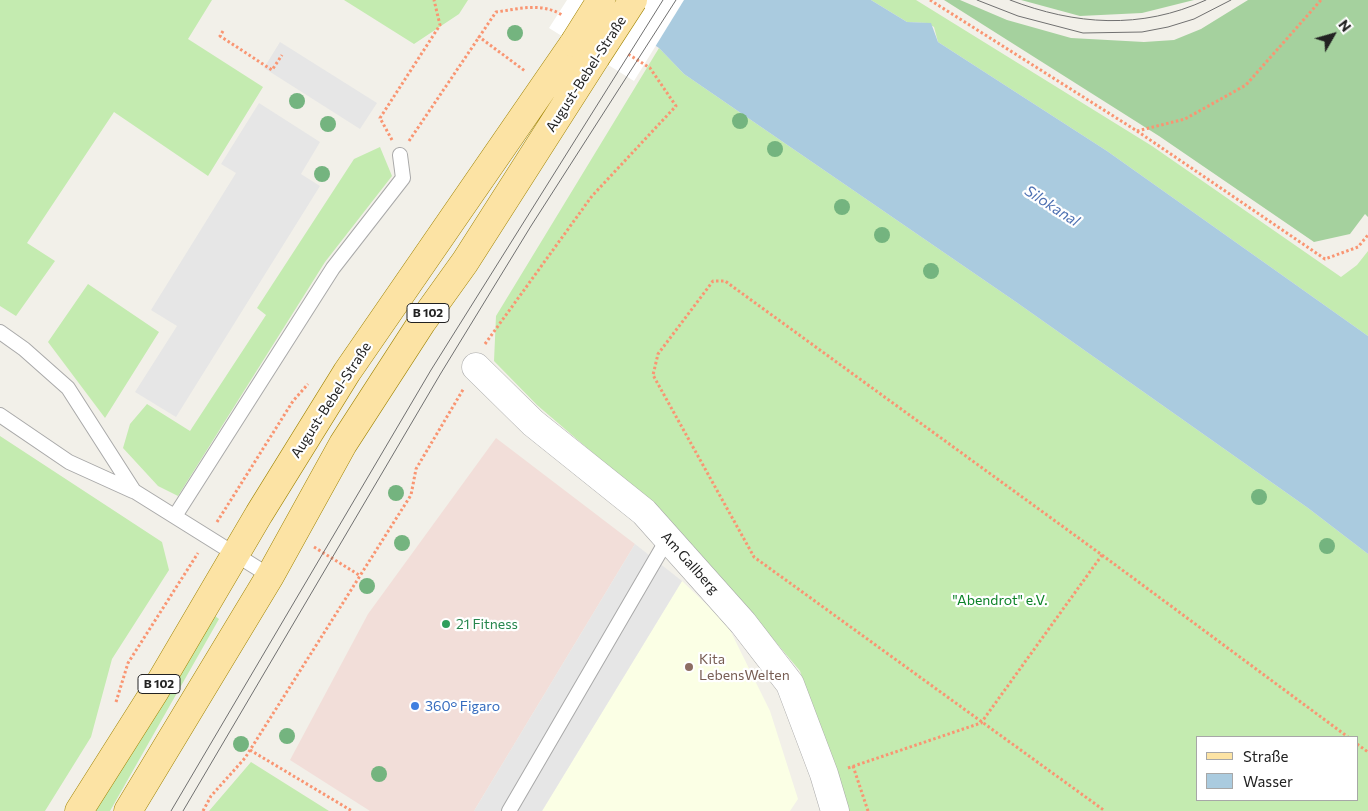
<!DOCTYPE html>
<meta charset="utf-8">
<style>
body{margin:0}
#map{position:relative;width:1368px;height:811px;overflow:hidden;background:#f2f0e9;font-family:Commissioner,sans-serif}
canvas{display:block}
.legend{position:absolute;left:1196px;top:736px;width:162px;height:65px;box-sizing:border-box;background:#fff;border:1px solid #a7a7a7;margin:0;padding:6px 9px;list-style:none;font-size:15px;color:#222}
.legend li{display:flex;align-items:center;gap:10px;height:25px}
.legend b{width:25px;border:1px solid #a7a7a7}
.north{position:absolute;left:1308px;top:10px;width:50px;height:50px;-webkit-text-stroke:4px #fff;paint-order:stroke;rotate:52deg;font-size:14px;font-weight:700;line-height:20px;text-align:center;color:#222}
.north::after{content:'';display:block;margin:auto;width:18px;height:22px;background:#222;clip-path:polygon(50% 0,100% 100%,50% 72%,0 100%)}
</style>
<div id="map">
<canvas width="1368" height="811"></canvas>
<ul class="legend">
<li><b style="height:6px;background:#fce3a4"></b>Straße</li>
<li><b style="height:14px;background:#aacbdf"></b>Wasser</li>
</ul>
<div class="north">N</div>
</div>
<script>
const ctx = document.querySelector('canvas').getContext('2d');
ctx.lineJoin = 'round';
function fill(path, color) {
  ctx.fillStyle = color;
  ctx.fill(path, 'evenodd');
}
function stroke(path, color, width, dash) {
  ctx.strokeStyle = color;
  ctx.lineWidth = width;
  ctx.lineCap = dash ? 'butt' : 'round';
  ctx.setLineDash(dash || []);
  ctx.stroke(path);
}
function drawText(font, color, halo, rows, align = 'center') {
  ctx.font = font + ' Commissioner,sans-serif';
  ctx.lineWidth = 4.5;
  ctx.setLineDash([]);
  ctx.textBaseline = 'middle';
  ctx.strokeStyle = halo;
  ctx.fillStyle = color;
  for (const [text, x, y, turn = 0] of rows) {
    ctx.save();
    ctx.translate(x, y);
    ctx.rotate((+turn || 0) * Math.PI / 180);
    ctx.textAlign = isNaN(turn) ? turn : align;
    if (halo) ctx.strokeText(text, 0, 0);
    ctx.fillText(text, 0, 0);
    ctx.restore();
  }
}
fill(new Path2D(`
 M496 438 635 544 474 811H370L290 760 368 614Z`), '#f2ded9');
fill(new Path2D(`
 M682 581 727 624 770 711 798 799 790 811H542Z`), '#fbffe5');
fill(new Path2D(`
 M0 0H212L188 39 263 87 208 176 114 112 27 243 55 261 16 316 0 306Z
 M344 0H468L459 14 414 44Z
 M871 0H916L1152 146 1341 277 1357 265 1368 251V336L1107 151 938 42 934 27 927 23 907 22Z
 M659 48 684 74 1016 302 1308 508 1368 554V811H842L800 671 748 609 649 501 537 405 494 361 496 316ZM1197 737H1357V800H1197Z
 M380 147 392 176 325 262 178 496 158 486 123 448 130 424 147 404 190 431 266 315 257 308 354 159Z
 M88 284 159 332 105 418 48 342Z
 M0 436 162 542 169 570 112 659 91 737 45 811H0Z
 M215 616 219 619 110 811H95Z
 M251 762 329 811H209Z`), '#c4ebb0');
fill(new Path2D(`
 M944 0H960L1007 20 1071 38 1144 42 1174 40 1201 29 1248 0H1368V217L1365 214 1350 234 1314 242 1159 136Z
 M1021 0H1194L1142 13 1080 16Z`), '#a5d19e');
fill(new Path2D(`
 M280 42 377 103 360 129 264 68Z
 M259 103 320 142 301 174 320 186 176 417 135 392 177 326 151 310 236 173 221 164Z
 M635 544 682 581 542 811H474Z`), '#e6e6e6');
fill(new Path2D(`
 M586 0H871L907 22 931 23 938 42 1107 151 1368 336V554L1308 508 1016 302 684 74 659 48Z`), '#aacbdf');
fill(new Path2D(`
 M567 0H684L634 81 549 28Z`), '#fff');
const service = new Path2D(`
 M0 332 24 349 68 388 134 491 270 576
 M0 415 69 462 133 491
 M175 516 333 268 403 178 400 155
 M509 811 668 538`);
const minor = new Path2D(`
 M476 367 533 423 644 512 743 623 790 684 824 774 835 811`);
const primary = new Path2D(`
 M79 811 155 691 259 514 347 372 574 43
 M128 811 270 576 343 444 422 322 465 262 596 57`);
stroke(service, '#a9a9a9', 16);
stroke(minor, '#a9a9a9', 29);
stroke(primary, '#9f8301', 29);
stroke(new Path2D(`
 M930 0 1137 131 1325 259 1358 247 1368 235
 M223 31 220 36 272 70 282 55
 M478 36 525 71
 M1137 131 1185 119 1246 85 1321 0
 M392 140 380 118 440 25 434 0
 M409 141 496 12C519 9 541 2 562 15
 M485 344 592 196 676 106 650 68 628 54
 M217 522 293 401 308 384
 M314 547 359 575
 M1102 555 1348 737
 M116 702 128 663 198 553
 M1357 744 1368 752
 M250 750 352 811
 M853 766 868 811
 M848 768 981 723 1102 555 725 281H713L658 354 653 375 754 557 1105 811
 M203 811 211 796 245 758 411 495 416 469 464 388`), '#f99572', 3, [2.5, 2.5]);
stroke(service, '#fff', 14);
stroke(minor, '#fff', 28);
stroke(primary, '#fce3a4', 28);
stroke(new Path2D(`
 M977 0 1018 16 1083 33 1142 32 1168 27 1194 19 1231 0
 M1010 0C1075 25 1141 30 1206 0
 M171 811 431 370 663 0
 M183 811 441 373 531 226 676 0`), '#707070', 1);
const primaryBridge = new Path2D(`
 M574 43 601 0
 M596 57 633 0`);
stroke(primaryBridge, '#9f8301', 29, []);
stroke(primaryBridge, '#fce3a4', 28);
ctx.fillStyle = '#74b47f';
for (const [x, y] of [
 [515,33],
 [297,101],
 [740,121],
 [328,124],
 [775,149],
 [322,174],
 [842,207],
 [882,235],
 [931,271],
 [396,493],
 [1259,497],
 [402,543],
 [1327,546],
 [367,586],
 [287,736],
 [241,744],
 [379,774]
]) {
  ctx.beginPath();
  ctx.arc(x, y, 8, 0, 2 * Math.PI);
  ctx.fill();
}
for (const [x, y, r, color] of [
 [446,624,5,"#2e9e5b"],
 [689,667,5,"#8d6e63"],
 [415,706,5,"#3f7fe0"]
]) {
  const dot = new Path2D();
  dot.arc(x, y, r, 0, 2 * Math.PI);
  ctx.fillStyle = color;
  ctx.fill(dot);
  stroke(dot, '#fff', 2);
}
for (const [x, y, w] of [
 [428,313,42],
 [159,684,42]
]) {
  const box = new Path2D();
  box.roundRect(x - w / 2, y - 9.5, w, 19, 4);
  ctx.fillStyle = '#fff';
  ctx.fill(box);
  stroke(box, '#222', 1);
}
drawText('bold 12px', '#222', null, [
 ["B 102",428,313],
 ["B 102",159,684]
]);
drawText('14px', '#222', '#fff', [
 ["August-Bebel-Straße",586,74,-57],
 ["August-Bebel-Straße",331,400,-57],
 ["Am Gallberg",690,563,48]
]);
drawText('14px', '#0d8329', '#fff', [
 ["\"Abendrot\" e.V.",1000,600]
]);
drawText('14px', '#27864d', '#fff', [
 ["21 Fitness",456,624]
], 'left');
drawText('14px', '#785e54', '#fff', [
 ["Kita",699,659],
 ["LebensWelten",699,675]
], 'left');
drawText('14px', '#366cbe', '#fff', [
 ["360° Figaro",425,706]
], 'left');
drawText('italic 15px', '#4d70b2', '#fff', [
 ["Silokanal",1052,206,33]
]);
</script>
